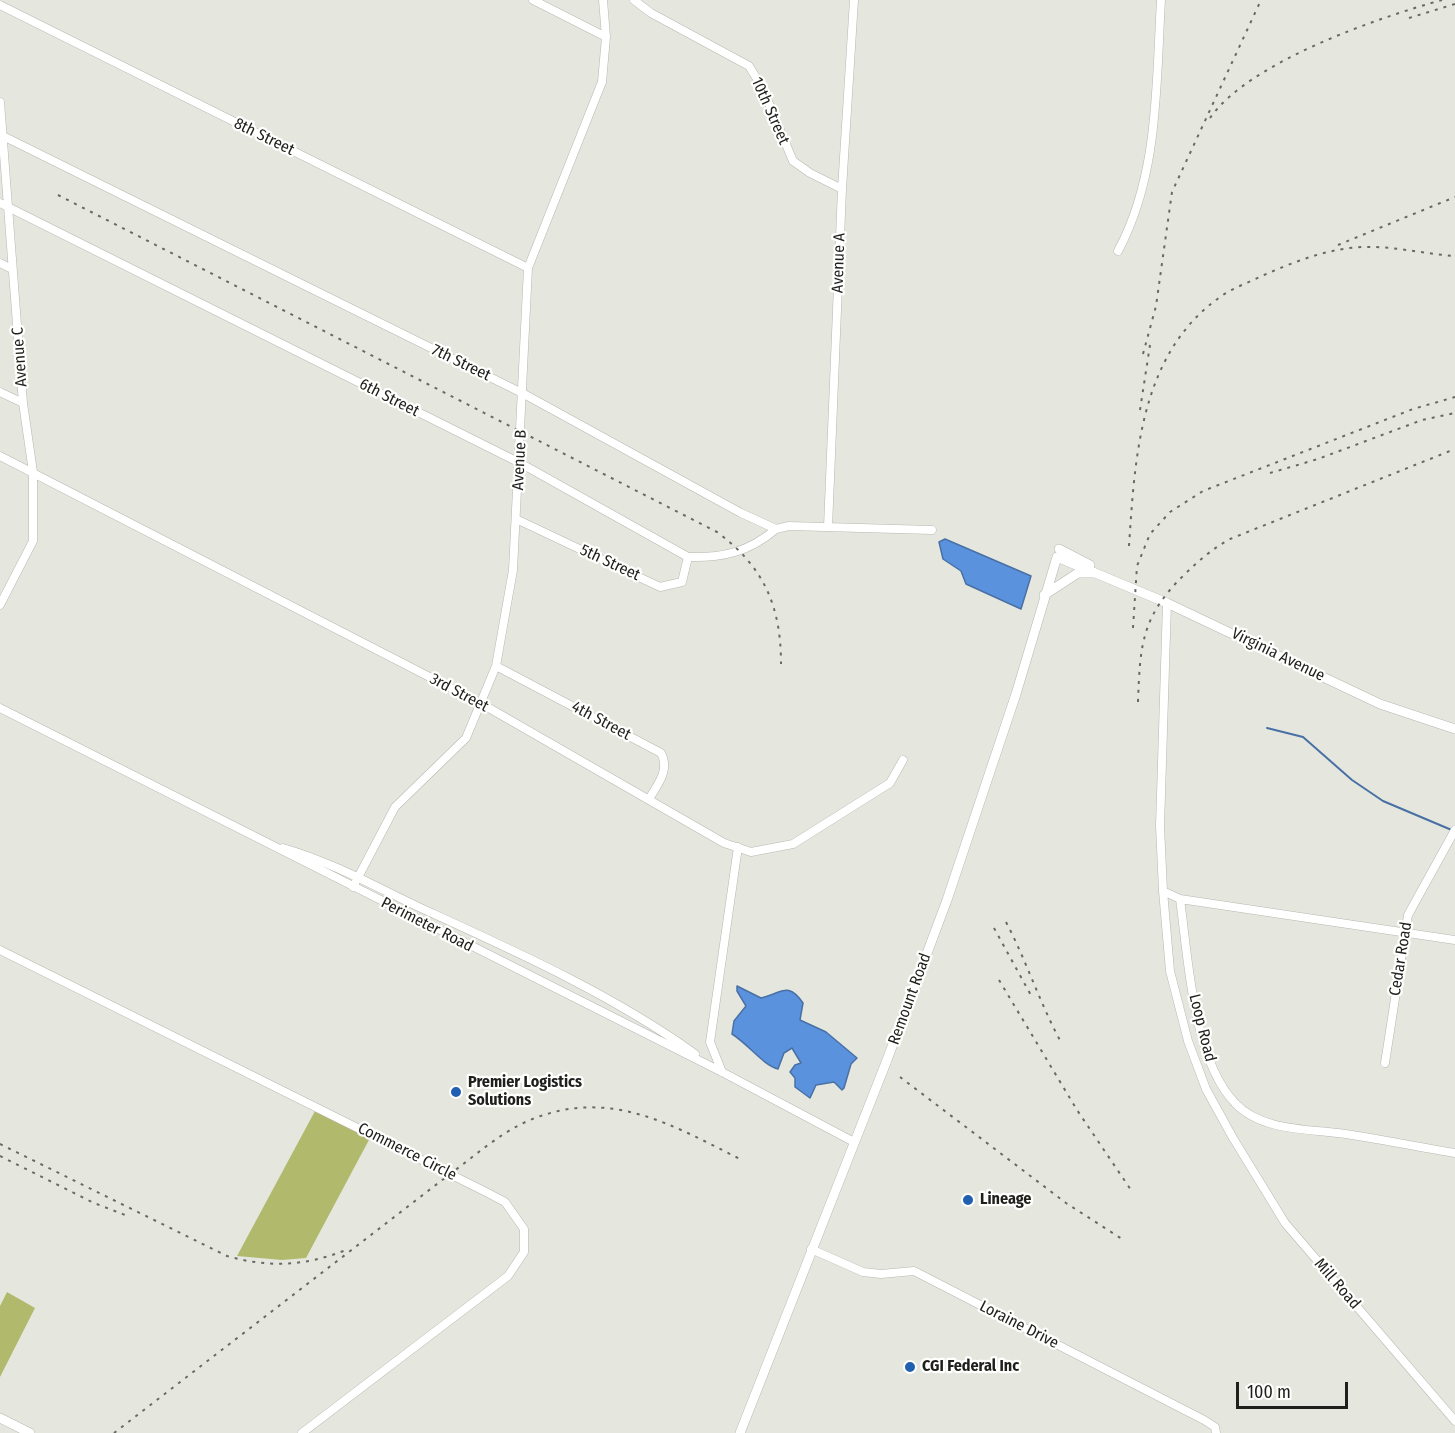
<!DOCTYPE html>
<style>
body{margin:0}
#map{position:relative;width:1455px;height:1433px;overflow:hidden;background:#e5e7df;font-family:"Fira Sans Condensed",sans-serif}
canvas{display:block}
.scale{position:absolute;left:1236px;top:1382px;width:112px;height:27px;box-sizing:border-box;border:3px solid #1f1f1c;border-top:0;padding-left:8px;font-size:18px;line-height:21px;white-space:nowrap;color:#1f1f1c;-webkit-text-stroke:4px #fffffe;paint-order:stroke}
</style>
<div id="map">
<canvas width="1455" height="1433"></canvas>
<div class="scale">100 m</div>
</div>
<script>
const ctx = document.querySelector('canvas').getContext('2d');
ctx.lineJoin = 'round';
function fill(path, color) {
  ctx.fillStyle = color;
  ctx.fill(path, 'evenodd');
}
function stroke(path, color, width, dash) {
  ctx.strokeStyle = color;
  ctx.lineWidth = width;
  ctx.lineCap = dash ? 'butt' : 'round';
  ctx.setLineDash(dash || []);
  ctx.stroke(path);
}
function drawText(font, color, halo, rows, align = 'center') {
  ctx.font = font + ' "Fira Sans Condensed",sans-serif';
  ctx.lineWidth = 4.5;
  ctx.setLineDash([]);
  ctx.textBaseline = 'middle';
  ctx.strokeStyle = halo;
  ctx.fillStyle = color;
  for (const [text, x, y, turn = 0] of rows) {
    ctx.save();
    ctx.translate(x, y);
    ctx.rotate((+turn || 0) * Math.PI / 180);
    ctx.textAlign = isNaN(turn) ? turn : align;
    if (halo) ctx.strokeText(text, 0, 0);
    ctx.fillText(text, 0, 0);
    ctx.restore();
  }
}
fill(new Path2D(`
 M315 1111 370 1138 306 1258 282 1260 237 1256Z
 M7 1292 35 1308 0 1377V1306Z`), '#b1ba6c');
const water = new Path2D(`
 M945 539 1031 576 1021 609 966 584 961 571 943 559 939 542Z
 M737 986 761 998C782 993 788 981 803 1003L800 1020 826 1032 857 1058 851 1064 844 1088 842 1090 834 1082 816 1085 810 1098 795 1087V1078L790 1072 795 1065 801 1063 792 1048 784 1053 778 1069C763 1065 748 1044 732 1034L734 1021 746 1006 737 991Z`);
fill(water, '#5b92de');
stroke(water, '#4970a4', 1.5);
stroke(new Path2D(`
 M1267 728 1303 737 1352 780 1383 801 1454 831`), '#4970a4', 2);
const minor = new Path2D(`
 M533 0 606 37
 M634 0 651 13 749 66 762 87 793 161 810 173 842 189
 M0 5 528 268
 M0 102 23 403 33 472V541L0 605
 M3 136 524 394 741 513 776 529 789 526 932 530
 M0 203 520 463 688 557C723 558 749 552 776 529
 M1118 251C1159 175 1156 84 1161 0
 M0 263 12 269
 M0 392 23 403
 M0 456 482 704 724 843 751 852 793 844 890 783 903 760
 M516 519 660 587 682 582 688 557
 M828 527 842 189 854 0
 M1167 603 1160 826 1163 891 1180 899C1188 957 1193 1060 1235 1103 1260 1130 1305 1129 1338 1133 1377 1138 1416 1147 1455 1153
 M496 666 661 753C670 770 658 784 649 799
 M0 708 722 1072 854 1142
 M283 848C332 862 378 888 425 910 517 952 613 995 695 1054
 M353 887 395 807 466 738 496 666 513 570 528 268 602 82 606 37 603 0
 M1163 891 1170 971 1188 1041 1206 1089 1233 1138 1285 1223 1455 1421
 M1180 899 1455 940
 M0 950 484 1191 505 1202 524 1229V1252L508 1276 302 1433
 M1385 1063 1408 915 1455 830
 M722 1072 710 1042 738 847
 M811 1249 863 1272 881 1274 914 1271 1204 1420 1215 1427 1216 1433`);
const major = new Path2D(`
 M1059 549 1090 565
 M1044 595 1078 573H1092
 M0 1418 30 1433
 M740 1433 887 1060 947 900 1016 694 1057 557 1167 603 1380 704 1455 729`);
stroke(minor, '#b6b7b0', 9);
stroke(major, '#b6b7b0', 10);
stroke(minor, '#fff', 8);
stroke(major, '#fff', 9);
stroke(new Path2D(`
 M1409 18 1455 4
 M1210 118C1249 62 1377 18 1442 0
 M58 195 717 532C764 567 781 606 781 664
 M1338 245 1455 197
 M1143 354 1156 306 1172 192 1261 0
 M1140 410 1150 345
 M1270 473 1318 459 1422 420 1455 413
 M1129 546C1135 456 1140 351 1223 295 1235 287 1250 282 1264 275 1296 261 1329 248 1364 247 1394 246 1425 254 1455 256
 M1133 628 1137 566 1150 534 1170 512 1203 491 1413 409 1455 397
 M1138 702C1140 647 1141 617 1183 576 1198 561 1212 549 1230 539L1455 449
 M1006 922C1027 962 1040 1004 1062 1044
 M994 928 1033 999
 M999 980 1077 1110 1133 1193
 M900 1077 1066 1203 1122 1239
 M0 1144 227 1256C268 1268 306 1266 346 1250
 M0 1156 94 1203 125 1215
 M114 1433 450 1174C476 1155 501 1132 530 1120 610 1087 672 1125 742 1160`), '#686964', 2, [3, 6]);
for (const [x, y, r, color] of [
 [456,1092,6,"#215fb1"],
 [968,1200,6,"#215fb1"],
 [910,1367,6,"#215fb1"]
]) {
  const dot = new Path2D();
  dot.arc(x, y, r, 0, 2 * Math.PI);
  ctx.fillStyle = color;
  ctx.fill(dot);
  stroke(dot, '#fffffe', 2);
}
drawText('16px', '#1f1f1c', '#fffffe', [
 ["10th Street",770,111,66],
 ["8th Street",264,137,26],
 ["Avenue A",839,263,-88],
 ["Avenue C",20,357,-94],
 ["7th Street",461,363,26],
 ["6th Street",389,398,27],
 ["Avenue B",520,460,-87],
 ["5th Street",610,563,25],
 ["Virginia Avenue",1278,655,26],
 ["3rd Street",459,693,28],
 ["4th Street",601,721,28],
 ["Perimeter Road",427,925,27],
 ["Cedar Road",1401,959,-81],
 ["Remount Road",910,999,-70],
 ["Loop Road",1202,1028,76],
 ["Commerce Circle",407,1152,27],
 ["Mill Road",1337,1284,49],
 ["Loraine Drive",1019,1325,27]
]);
drawText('bold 16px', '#1f1f1c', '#fffffe', [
 ["Premier Logistics",468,1083],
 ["Solutions",468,1101],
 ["Lineage",980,1200],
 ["CGI Federal Inc",922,1367]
], 'left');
</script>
